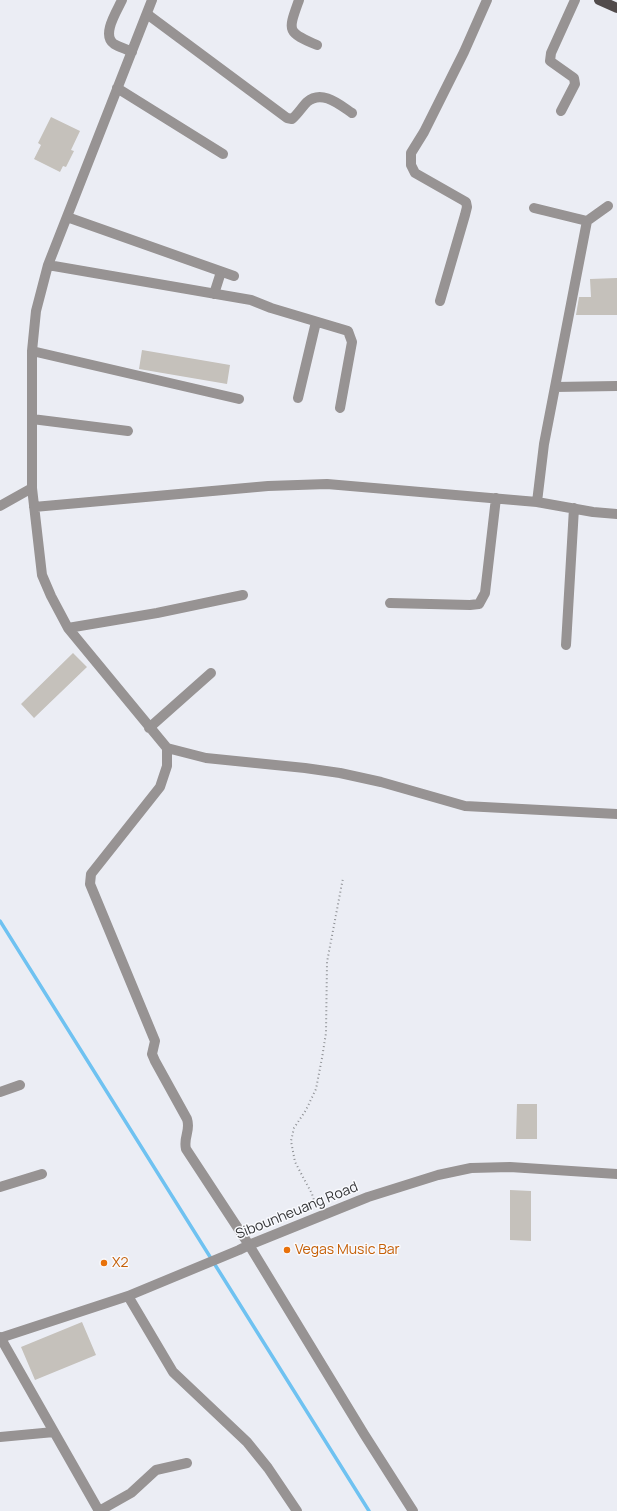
<!DOCTYPE html>
<style>
body{margin:0}
canvas{display:block;background:#ebedf4}
</style>
<canvas width="617" height="1511"></canvas>
<script>
const ctx = document.querySelector('canvas').getContext('2d');
ctx.lineJoin = 'round';
function stroke(path, color, width, dash) {
  ctx.strokeStyle = color;
  ctx.lineWidth = width;
  ctx.lineCap = dash ? 'butt' : 'round';
  ctx.setLineDash(dash || []);
  ctx.stroke(path);
}
function fill(path, color) {
  ctx.fillStyle = color;
  ctx.fill(path, 'evenodd');
}
function drawText(font, color, halo, rows, align = 'center') {
  ctx.font = font + ' Manrope,sans-serif';
  ctx.lineWidth = 3;
  ctx.setLineDash([]);
  ctx.textBaseline = 'middle';
  ctx.strokeStyle = halo;
  ctx.fillStyle = color;
  for (const [text, x, y, turn = 0] of rows) {
    ctx.save();
    ctx.translate(x, y);
    ctx.rotate((+turn || 0) * Math.PI / 180);
    ctx.textAlign = isNaN(turn) ? turn : align;
    if (halo) ctx.strokeText(text, 0, 0);
    ctx.fillText(text, 0, 0);
    ctx.restore();
  }
}
stroke(new Path2D(`
 M0 921 369 1511`), '#6fc2f1', 3.5);
fill(new Path2D(`
 M51 117 80 131 71 150 74 151 66 167 63 166 60 172 34 159 41 145 38 143Z
 M617 278V315H576L579 297H591L590 279Z
 M142 350 230 365 227 384 139 369Z
 M73 653 87 667 34 718 21 704Z
 M517 1104H537V1139H516Z
 M510 1190 531 1191V1241L510 1240Z
 M82 1322 96 1355 35 1380 21 1347Z`), '#c5c1bb');
stroke(new Path2D(`
 M316 1207 312 1194 295 1162 291 1141 294 1128 306 1110 316 1089 322 1058 326 1033 327 962 343 878`), '#8d8f93', 2, [1, 3]);
stroke(new Path2D(`
 M122 0C117 11 101 35 114 44 119 47 126 49 132 52
 M152 0 48 265 36 311 32 351V488L42 575 51 596 68 628 167 748V766L160 787 91 874 90 884 155 1041 152 1054 155 1061 187 1119C191 1131 183 1137 186 1149L249 1245 364 1434 413 1511
 M299 0C288 31 286 32 317 45
 M147 14 287 118 292 119C298 114 302 107 307 102 322 89 340 105 352 113
 M117 88 223 154
 M561 111 575 84 574 78 550 61 551 53 575 0
 M534 208 587 221
 M67 217 234 276
 M48 265 251 300 271 308 348 331 352 342 340 408
 M214 294 221 272
 M440 301 465 215 467 207 466 202 415 173 411 165V153L424 132 464 52 487 0
 M32 351 239 399
 M555 387 617 386
 M298 398 316 322
 M32 419 128 431
 M537 502 544 444 587 221 608 206
 M0 506 32 488
 M34 507 268 486 327 484 537 502 593 512 617 514
 M390 603 470 605 479 604 485 593 496 498
 M68 628 157 613 243 595
 M566 645 574 508
 M149 728 211 673
 M167 748 206 758 305 768 340 773 381 782 465 806 617 814
 M0 1092 20 1085
 M0 1187 42 1174
 M128 1296 173 1372 247 1442 268 1468 297 1511
 M0 1337 99 1511
 M0 1338 128 1296 239 1250 249 1245 368 1197 438 1175 471 1168 510 1167 617 1174
 M0 1437 54 1432
 M99 1511 131 1493 156 1470 187 1463`), '#979393', 10);
stroke(new Path2D(`
 M599 0 617 8`), '#514b4b', 10);
for (const [x, y, r, color] of [
 [287,1250,4,"#e8710a"],
 [104,1263,4,"#e8710a"]
]) {
  const dot = new Path2D();
  dot.arc(x, y, r, 0, 2 * Math.PI);
  ctx.fillStyle = color;
  ctx.fill(dot);
  stroke(dot, '#f9fafe', 1.5);
}
drawText('14px', '#353638', '#f9fafe', [
 ["Sibounheuang Road",297,1211,-22]
]);
drawText('14px', '#c56008', '#f9fafe', [
 ["Vegas Music Bar",295,1250],
 ["X2",112,1263]
], 'left');
</script>
